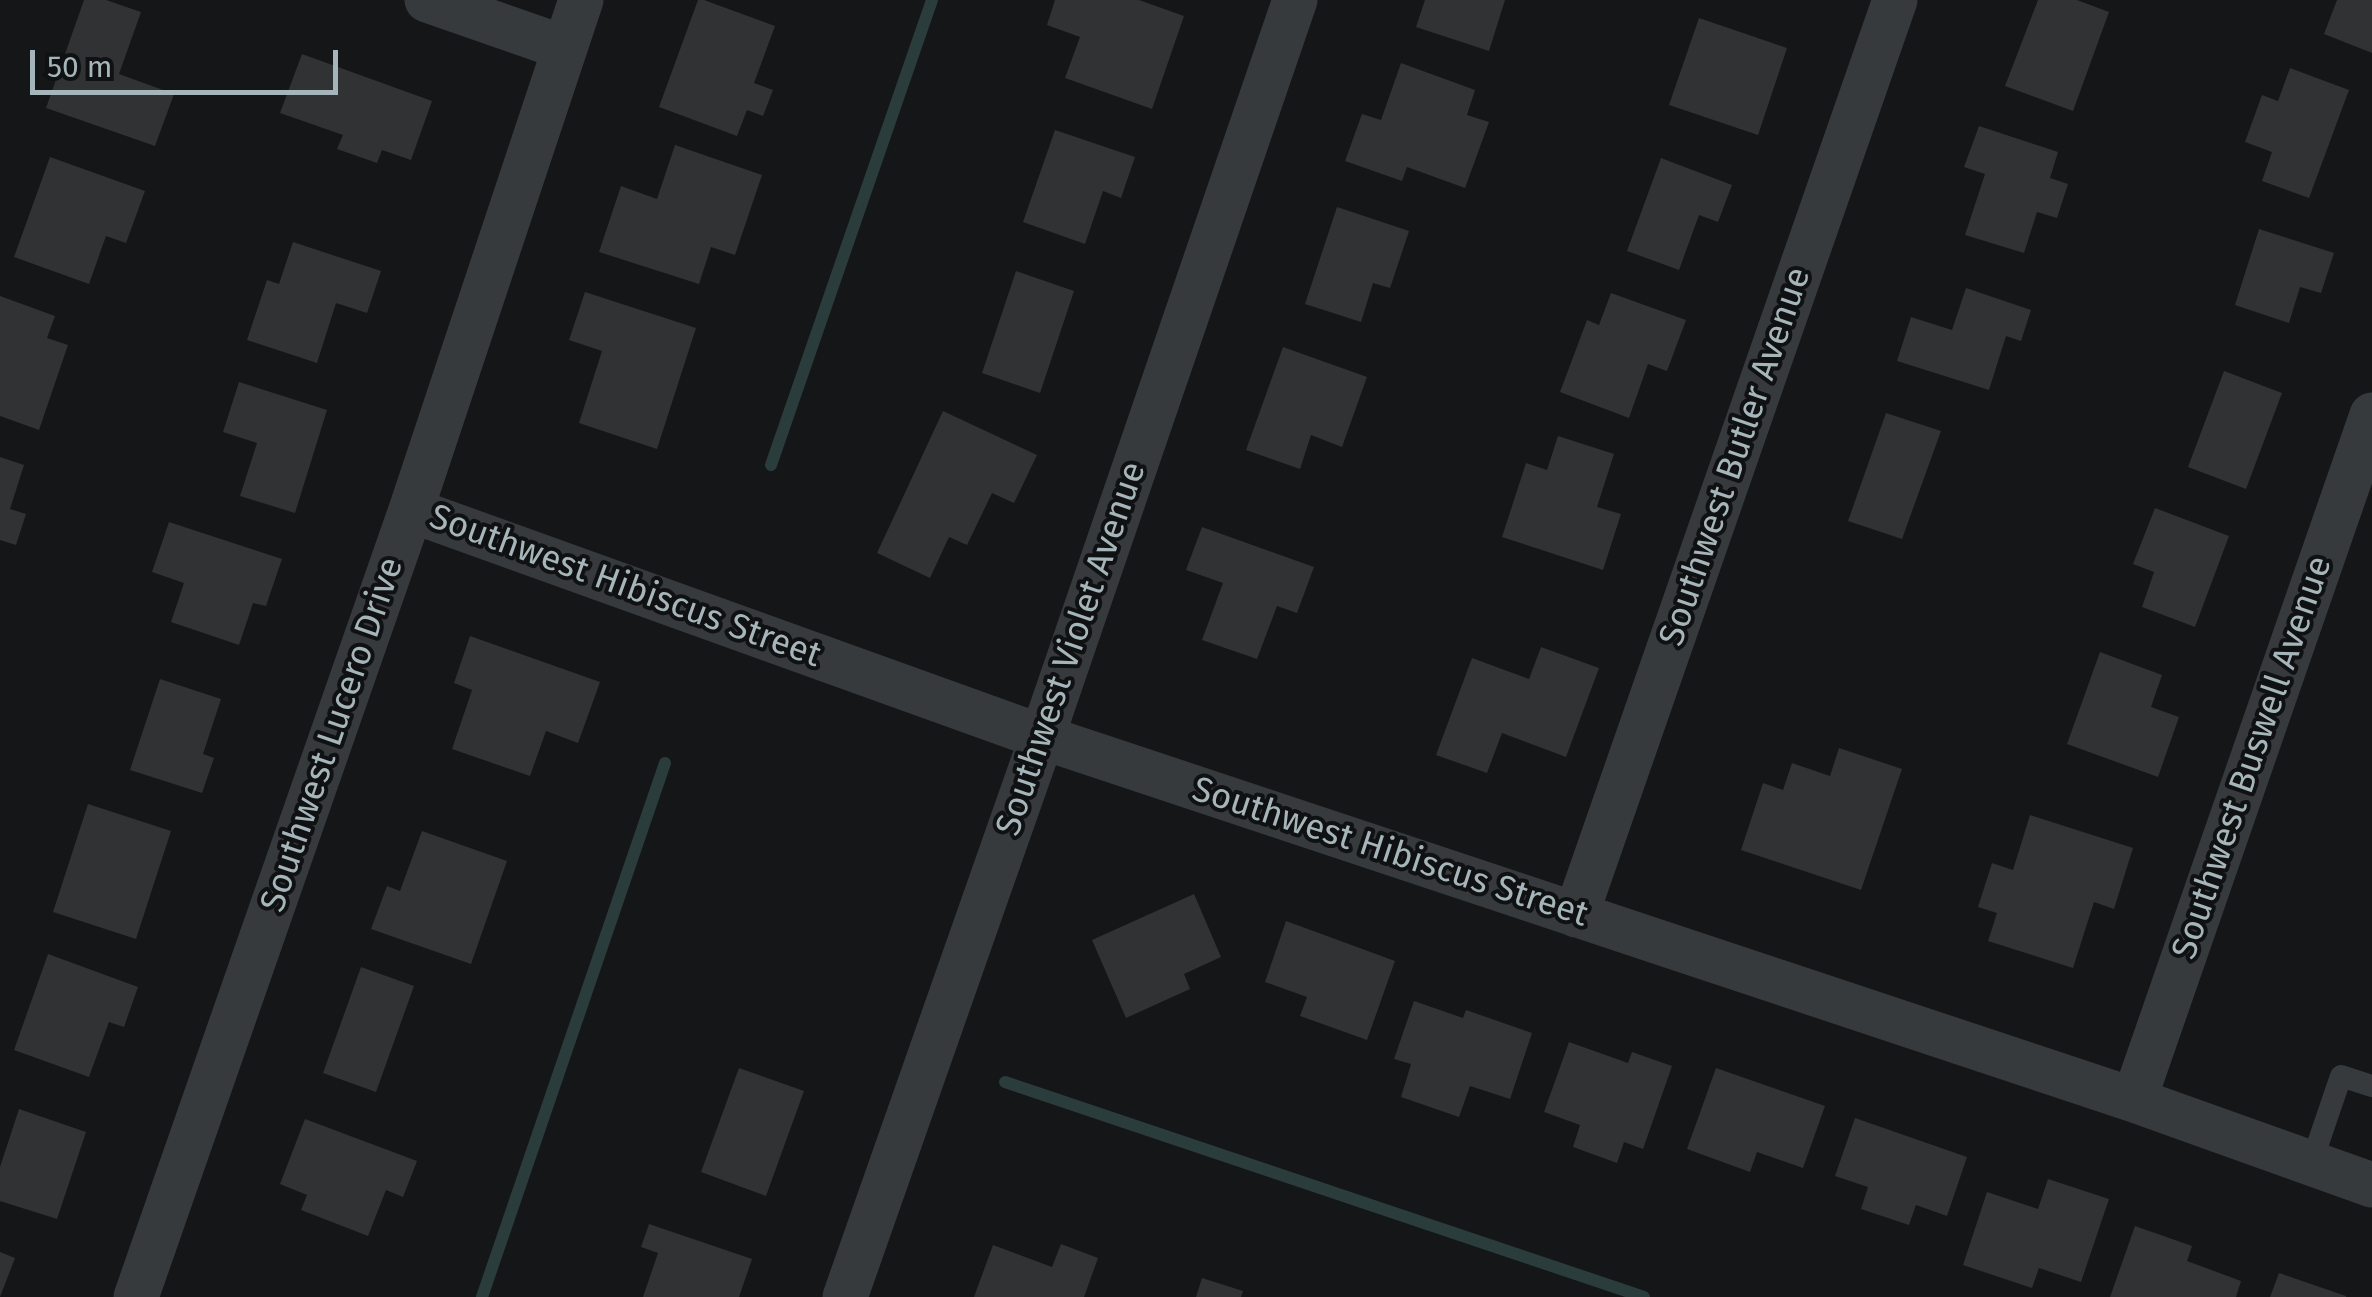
<!DOCTYPE html>
<style>
body{margin:0}
#map{position:relative;width:2372px;height:1297px;overflow:hidden;background:#151617;font-family:"Fira Sans",sans-serif}
canvas{display:block}
.scale{position:absolute;left:30px;top:50px;width:308px;height:45px;box-sizing:border-box;border:5px solid #a6b5b9;border-top:0;padding-left:12px;font-size:30px;line-height:35px;white-space:nowrap;color:#a6b5b9;-webkit-text-stroke:8px #101112;paint-order:stroke}
</style>
<div id="map">
<canvas width="2372" height="1297"></canvas>
<div class="scale">50 m</div>
</div>
<script>
const ctx = document.querySelector('canvas').getContext('2d');
ctx.lineJoin = 'round';
function stroke(path, color, width, dash) {
  ctx.strokeStyle = color;
  ctx.lineWidth = width;
  ctx.lineCap = dash ? 'butt' : 'round';
  ctx.setLineDash(dash || []);
  ctx.stroke(path);
}
function fill(path, color) {
  ctx.fillStyle = color;
  ctx.fill(path, 'evenodd');
}
function drawText(font, color, halo, rows, align = 'center') {
  ctx.font = font + ' "Fira Sans",sans-serif';
  ctx.lineWidth = 8;
  ctx.setLineDash([]);
  ctx.textBaseline = 'middle';
  ctx.strokeStyle = halo;
  ctx.fillStyle = color;
  for (const [text, x, y, turn = 0] of rows) {
    ctx.save();
    ctx.translate(x, y);
    ctx.rotate((+turn || 0) * Math.PI / 180);
    ctx.textAlign = isNaN(turn) ? turn : align;
    if (halo) ctx.strokeText(text, 0, 0);
    ctx.fillText(text, 0, 0);
    ctx.restore();
  }
}
stroke(new Path2D(`
 M771 465 932 0
 M1005 1082 1644 1297
 M482 1297 665 763`), '#2a3c3b', 12);
fill(new Path2D(`
 M84 0H106L141 12 119 74 174 94 155 146 46 108Z
 M698 0H704L775 26 754 83 773 90 763 116 747 110 737 136 659 107Z
 M1055 0H1139L1184 16 1152 109 1065 78 1080 37 1047 25Z
 M1425 0H1505L1489 51 1416 27Z
 M2038 0H2077L2109 12 2073 111 2005 86Z
 M2337 0H2372V53L2324 34Z
 M1699 18 1787 48 1758 135 1669 105Z
 M302 54 432 101 411 160 382 150 377 163 337 149 343 135 280 113Z
 M1401 63 1475 90 1467 115 1489 122 1465 188 1407 167 1402 181 1345 161 1362 114 1381 120Z
 M2290 68 2349 90 2309 198 2262 181 2272 152 2245 142 2262 95 2278 101Z
 M1979 126 2058 152 2050 178 2068 184 2057 218 2037 212 2024 253 1965 235 1985 174 1964 167Z
 M1055 130 1135 157 1121 198 1103 191 1085 244 1023 222Z
 M675 145 762 175 735 255 711 247 699 284 599 252 621 186 657 199Z
 M50 157 145 191 126 243 106 236 89 284 14 257Z
 M1661 158 1732 185 1718 222 1699 215 1679 270 1627 251Z
 M1337 207 1409 231 1390 288 1373 283 1361 322 1305 304Z
 M2259 229 2334 253 2321 293 2300 287 2289 323 2235 305Z
 M293 242 381 271 367 313 336 303 317 363 247 340 267 280 279 284Z
 M1016 271 1074 291 1040 393 982 373Z
 M1966 288 2031 310 2021 341 2006 336 1989 390 1897 361 1911 317 1952 330Z
 M585 292 696 328 657 449 579 423 602 351 569 340Z
 M1611 293 1686 320 1667 371 1648 364 1629 418 1560 392 1587 320 1599 325Z
 M0 296 55 316 47 338 68 345 39 430 0 416Z
 M1283 347 1367 377 1342 447 1311 435 1300 469 1246 450Z
 M2224 371 2282 393 2246 489 2188 467Z
 M239 382 327 410 295 513 240 496 257 443 223 432Z
 M943 411 1037 455 1014 503 992 493 967 545 949 537 930 578 877 553Z
 M1886 413 1941 431 1902 539 1848 521Z
 M1558 436 1614 454 1597 507 1621 514 1603 570 1502 537 1526 463 1547 470Z
 M0 457 24 465 10 509 26 514 16 545 0 540Z
 M2155 508 2229 536 2195 627 2142 607 2154 572 2133 564Z
 M169 522 282 559 266 606 253 603 239 645 171 622 184 583 152 572Z
 M1202 527 1314 567 1297 613 1277 606 1257 659 1202 640 1223 583 1186 570Z
 M470 636 600 682 578 743 546 731 530 776 452 749 472 690 454 683Z
 M1541 647 1599 668 1566 757 1502 733 1487 773 1436 755 1472 658 1529 679Z
 M2100 652 2162 675 2151 707 2179 717 2158 777 2067 744Z
 M160 679 221 699 203 754 214 758 202 793 130 770Z
 M1839 748 1902 769 1861 890 1741 850 1763 783 1783 790 1792 763 1830 776Z
 M88 804 171 831 136 939 53 912Z
 M2030 815 2133 848 2114 909 2094 902 2073 968 1988 941 1997 913 1978 907 1992 863 2013 870Z
 M422 831 507 861 471 964 371 929 387 886 400 891Z
 M1194 894 1221 957 1184 974 1190 989 1126 1018 1092 940Z
 M1286 921 1395 961 1367 1040 1300 1016 1307 997 1265 982Z
 M48 954 138 987 124 1027 109 1022 89 1077 14 1050Z
 M361 967 414 986 376 1092 323 1073Z
 M1414 1001 1463 1018 1466 1010 1532 1033 1510 1099 1470 1086 1459 1117 1401 1097 1411 1064 1394 1059Z
 M1569 1042 1628 1063 1632 1052 1672 1066 1643 1149 1624 1142 1617 1163 1573 1147 1580 1125 1544 1112Z
 M739 1068 804 1091 766 1196 701 1172Z
 M1716 1068 1825 1106 1803 1168 1757 1152 1750 1172 1687 1149Z
 M19 1109 86 1132 57 1219 0 1201V1167Z
 M1855 1118 1967 1157 1947 1216 1916 1205 1909 1225 1861 1209 1868 1187 1835 1176Z
 M305 1119 417 1161 403 1197 386 1190 368 1236 301 1210 307 1195 280 1184Z
 M2048 1179 2109 1199 2081 1282 2039 1268 2032 1288 1963 1265 1987 1192 2038 1209Z
 M649 1224 752 1259 739 1297H643L658 1253 641 1247Z
 M2135 1226 2192 1246 2187 1261 2241 1281 2236 1297H2110Z
 M1061 1244 1098 1258 1084 1297H974L993 1245 1052 1267Z
 M0 1252 15 1258 0 1297Z
 M2279 1273 2346 1296V1297H2270Z
 M1202 1278 1243 1291 1241 1297H1196Z`), '#303234');
stroke(new Path2D(`
 M2311 1164 2341 1076 2372 1086`), '#363a3d', 22);
stroke(new Path2D(`
 M427 0 565 48
 M411 510 1042 737 2134 1100 2372 1185
 M1576 915 1895 0
 M2134 1100 2372 415
 M136 1297 411 510 581 0
 M845 1297 1042 737 1295 0`), '#363a3d', 45);
drawText('35px', '#a6b5b9', '#101112', [
 ["Southwest Butler Avenue",1736,457,-71],
 ["Southwest Hibiscus Street",625,587,20],
 ["Southwest Violet Avenue",1072,649,-71],
 ["Southwest Lucero Drive",333,735,-71],
 ["Southwest Buswell Avenue",2253,758,-71],
 ["Southwest Hibiscus Street",1390,853,18]
]);
</script>
